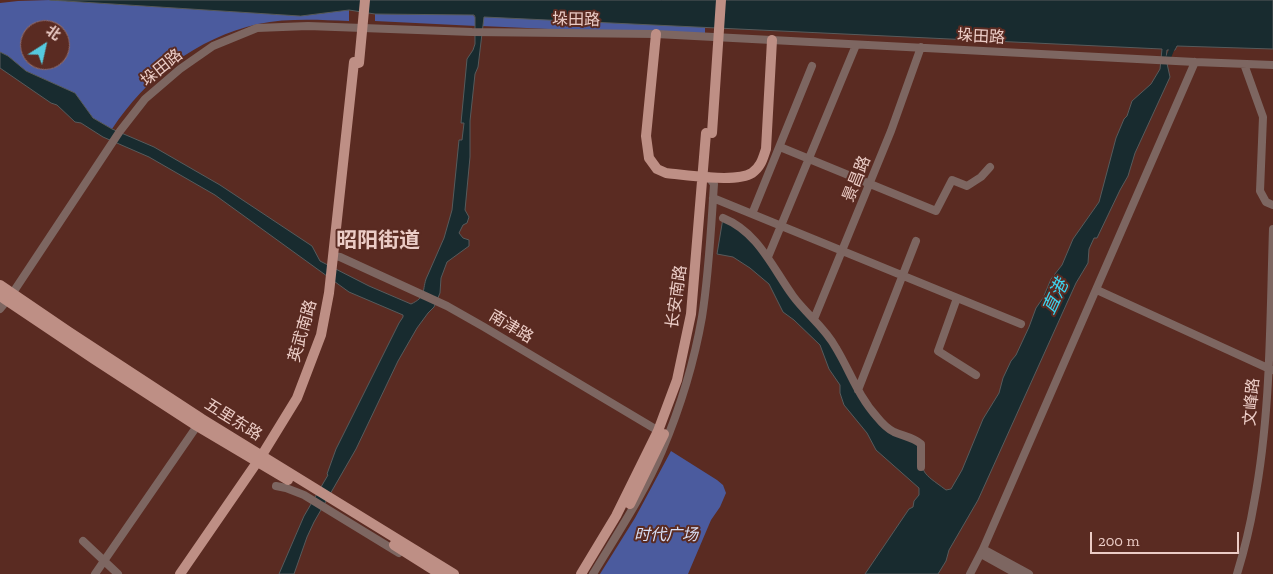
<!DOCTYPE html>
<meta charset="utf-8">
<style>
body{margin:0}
#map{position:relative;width:1273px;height:574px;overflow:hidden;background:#5a2b22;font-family:"Zilla Slab","Noto Sans SC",serif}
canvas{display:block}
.north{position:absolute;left:20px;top:20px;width:50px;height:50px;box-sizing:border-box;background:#5a2b22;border:1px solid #946b64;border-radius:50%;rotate:35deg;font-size:14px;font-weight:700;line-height:20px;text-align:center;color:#ebccc6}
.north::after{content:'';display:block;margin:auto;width:18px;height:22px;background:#55cadf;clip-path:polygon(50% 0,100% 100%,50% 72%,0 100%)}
.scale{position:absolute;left:1090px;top:532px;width:149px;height:22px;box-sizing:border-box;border:2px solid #ebccc6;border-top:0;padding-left:6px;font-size:15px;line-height:18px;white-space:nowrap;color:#ebccc6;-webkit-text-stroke:4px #5a2b22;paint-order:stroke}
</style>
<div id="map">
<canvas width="1273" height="574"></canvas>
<div class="north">北</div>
<div class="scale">200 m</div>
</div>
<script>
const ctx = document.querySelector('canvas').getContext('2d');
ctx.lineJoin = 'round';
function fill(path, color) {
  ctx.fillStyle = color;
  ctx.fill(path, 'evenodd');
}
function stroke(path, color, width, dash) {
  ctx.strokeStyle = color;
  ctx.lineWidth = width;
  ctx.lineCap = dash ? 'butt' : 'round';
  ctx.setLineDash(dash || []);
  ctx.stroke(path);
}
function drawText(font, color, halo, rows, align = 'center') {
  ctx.font = font + ' "Zilla Slab","Noto Sans SC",serif';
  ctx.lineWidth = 4;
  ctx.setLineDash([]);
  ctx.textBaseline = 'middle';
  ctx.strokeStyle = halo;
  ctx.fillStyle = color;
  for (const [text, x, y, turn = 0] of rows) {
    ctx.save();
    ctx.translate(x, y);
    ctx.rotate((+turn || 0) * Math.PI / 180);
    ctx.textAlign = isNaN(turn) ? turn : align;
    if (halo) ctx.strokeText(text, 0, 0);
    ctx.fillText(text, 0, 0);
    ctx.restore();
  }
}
fill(new Path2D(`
 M50 0 301 16 349 10V21C319 20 287 18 258 24 196 38 146 78 112 129L93 118 74 93 26 71 8 56 0 52V3L18 1ZM30 30H60V60H30Z
 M375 14 473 15 476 19V26L375 21Z
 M486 16 705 27V36L482 26 483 18Z
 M671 451 717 480 723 485 726 493 720 507 711 520 688 574H600L635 518Z`), '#4b5b9e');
const water = new Path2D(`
 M50 0H1273V49L1177 46 1175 50H1167L1166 59 1170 77 1135 153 1128 176 1120 190 1097 238H1094L1089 249 1088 263 1076 283 978 500 949 550 946 561 938 574H865L909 509 913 507 914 501 919 495V488L876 450 867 433 844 405 840 393V385L829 369 820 345 794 320 783 312 769 284 750 268 733 257 717 254 723 218 736 223 823 328 856 387 892 431 921 444C921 475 922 472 946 490L951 489 962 470 983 419 999 393 1003 378 1011 361 1016 355 1029 327 1036 308 1043 298 1051 279 1062 265 1073 239 1099 202 1116 138 1124 119 1127 116 1132 101 1151 84 1160 69 1162 49 484 17 478 67 475 74 470 121V157L465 210 469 217 467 223 463 225 459 233 463 238 469 240V246L447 262 441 278 440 293 434 307 428 313 417 328 398 361 356 449 314 522 307 537 294 574H279L304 516 328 475 327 474 336 449 399 323 403 317V315L349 292 215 195 149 157 103 137 81 123 75 122 57 105 51 103 0 68V52L8 56 26 71 75 93 93 118 112 129 154 147 220 185 312 246 320 261 369 286 411 304C426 297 422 292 426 279L444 238 452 210 459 140H462L464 123H461L467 59 473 50 475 44V17L474 15 375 14 349 10 301 16Z`);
fill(water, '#182b2f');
stroke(water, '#575b5c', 1);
stroke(new Path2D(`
 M1167 61 1174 44`), '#182b2f', 5);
stroke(new Path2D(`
 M1244 64 1263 117 1260 191 1266 202 1273 205
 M780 147 936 211 952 180 967 186 981 177 990 167
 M713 198 1021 324
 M752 214 812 66
 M723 218C758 232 772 267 793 296 806 314 825 327 836 348 850 371 858 396 877 417 881 422 888 429 894 432 903 436 913 437 921 444V467
 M334 256 340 257 447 306 484 327 662 433
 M768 257 856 45
 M1097 290 1272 370
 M957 298 938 351 976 375
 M0 309 12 294 120 131 145 99 180 69 213 46 257 28 308 26 472 32 656 34 1195 62 1273 65
 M814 319 891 131 921 47
 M858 390 916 241
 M276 486 286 488 304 495 399 553
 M83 541 118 574
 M983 549 1029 574
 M981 554 1017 574
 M95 574 197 426
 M593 574C617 534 644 494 662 451 680 408 694 363 702 317 709 273 711 228 714 184L708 176
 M970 574 983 549 1195 62
 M1237 574C1244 551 1250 527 1254 503 1271 414 1270 320 1273 229`), '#7d6661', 8);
stroke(new Path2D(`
 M656 34 646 136 649 158 657 169 666 173C685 175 737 183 752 173 761 167 763 158 766 149L772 40
 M0 285 69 332 202 419 454 574
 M0 296 94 359 197 426 288 480
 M630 504 664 434
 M394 545 440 574
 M180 574 262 455 297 398 321 335 329 293 354 62
 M581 574 616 516 658 431 677 380 691 314 706 133`), '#be8f85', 10);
stroke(new Path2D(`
 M359 63 365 0
 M712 133 721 0`), '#be8f85', 10);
drawText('16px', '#ebccc6', '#5a2b22', [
 ["垛田路",576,20,1],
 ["垛田路",981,37,3],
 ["垛田路",162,68,-39],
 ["景昌路",857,179,-68],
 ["长安南路",677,297,-82],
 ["南津路",511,327,31],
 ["英武南路",303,331,-74],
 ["文峰路",1252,402,-85],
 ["五里东路",233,420,32]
]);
drawText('italic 16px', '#d8dff6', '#5a2b22', [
 ["时代广场",666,535]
]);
drawText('italic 18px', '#3dd4ef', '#5a2b22', [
 ["直港",1056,297,-65]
]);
drawText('bold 21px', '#ebccc6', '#5a2b22', [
 ["昭阳街道",378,241]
]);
</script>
